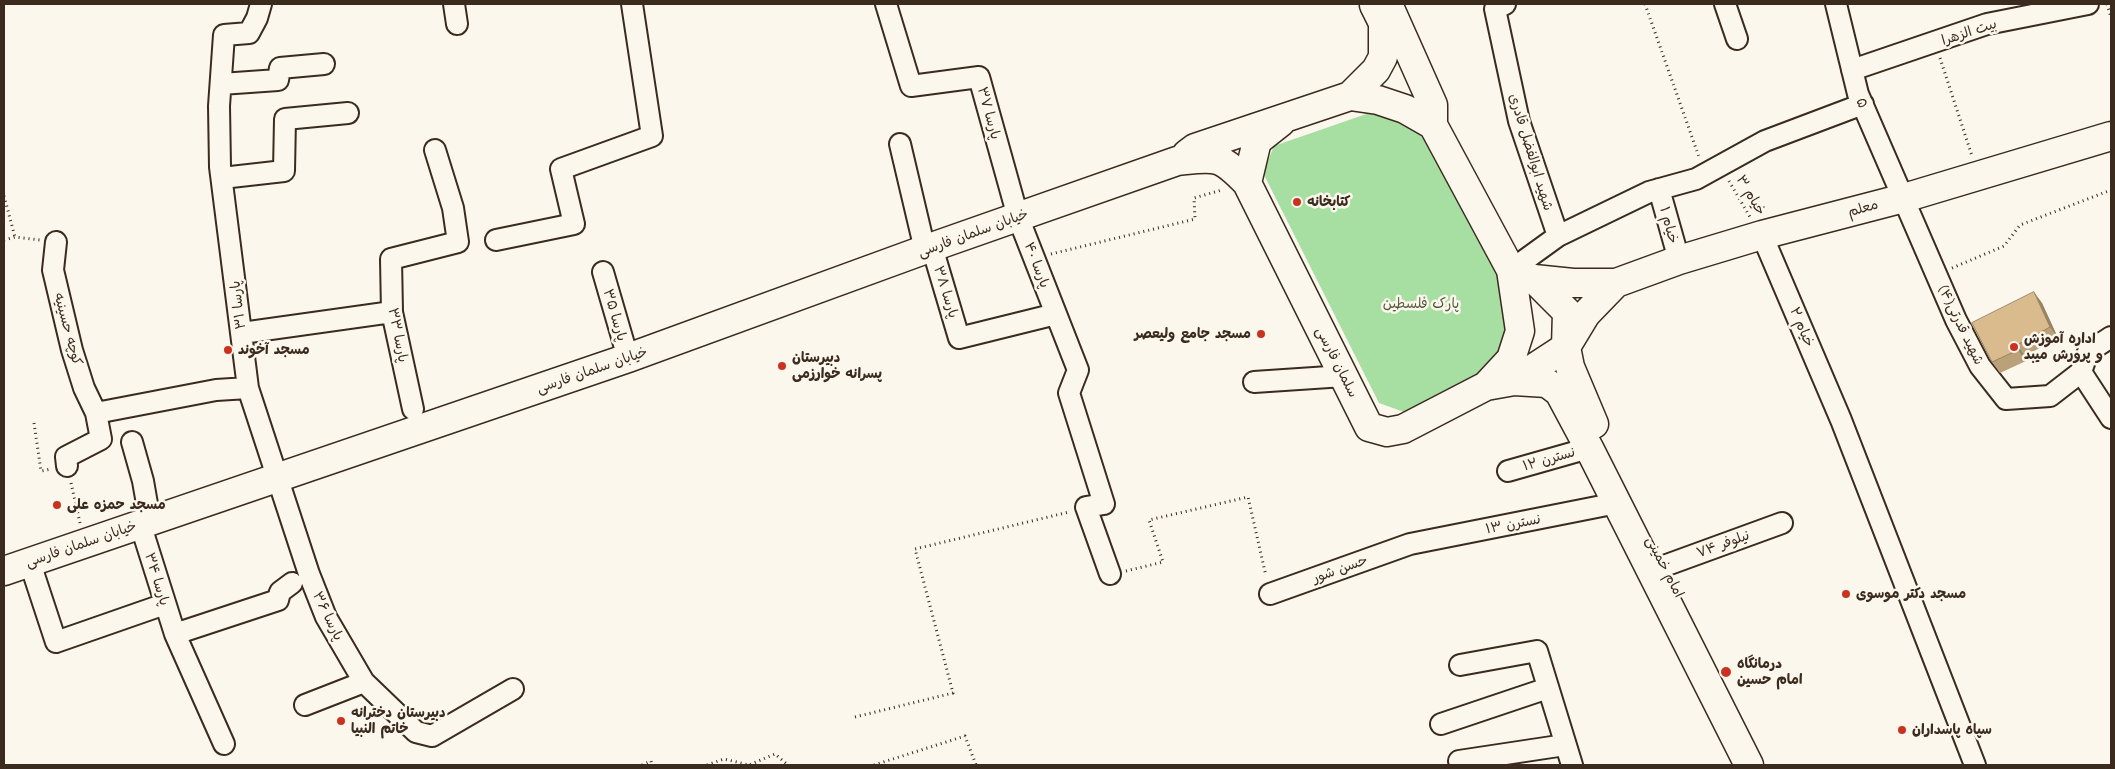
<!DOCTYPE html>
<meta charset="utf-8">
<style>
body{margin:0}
#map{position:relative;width:2115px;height:769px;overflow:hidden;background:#fbf7ec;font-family:Mali,sans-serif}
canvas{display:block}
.frame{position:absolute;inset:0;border:5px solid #3b2a1e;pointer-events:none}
</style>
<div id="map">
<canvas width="2115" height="769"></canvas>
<div class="frame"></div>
</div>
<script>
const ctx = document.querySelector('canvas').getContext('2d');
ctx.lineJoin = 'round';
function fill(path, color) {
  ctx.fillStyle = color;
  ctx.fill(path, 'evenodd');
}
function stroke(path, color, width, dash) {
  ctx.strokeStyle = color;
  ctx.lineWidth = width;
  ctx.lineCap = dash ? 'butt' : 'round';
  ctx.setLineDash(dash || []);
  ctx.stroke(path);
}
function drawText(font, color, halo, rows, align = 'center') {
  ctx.font = font + ' Mali,"Playpen Sans Arabic",sans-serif';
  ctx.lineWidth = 5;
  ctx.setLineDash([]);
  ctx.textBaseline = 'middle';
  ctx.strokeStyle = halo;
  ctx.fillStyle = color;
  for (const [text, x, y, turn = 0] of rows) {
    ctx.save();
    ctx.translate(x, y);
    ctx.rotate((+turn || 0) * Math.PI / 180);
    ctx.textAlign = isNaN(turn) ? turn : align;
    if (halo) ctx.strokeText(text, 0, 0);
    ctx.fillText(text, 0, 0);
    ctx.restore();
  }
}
fill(new Path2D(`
 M1372 112 1419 128 1500 280 1514 332 1505 365 1404 412 1379 403 1263 173 1274 146Z`), '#a7dea2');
const minor = new Path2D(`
 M261 4 257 18 249 33 224 35 219 106 220 167 248 388 309 574 326 617 364 682 416 732 432 736 513 689
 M454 4 457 24
 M886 4 911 86 979 77 1018 217 1078 370 1069 393 1104 504 1086 507 1110 574
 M1505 4 1495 9 1519 121 1558 236
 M1725 4 1737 39
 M1836 4 1858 94 1956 320 1980 366 2006 399 2050 396 2081 372
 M1852 70 1987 24 2088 4
 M221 84 278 80 280 68 324 64
 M900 144 925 250
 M222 178 284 171 285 119 348 113
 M1659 189 1679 260
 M1762 235 1841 420 1975 765
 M496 240 574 224 561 169 652 136 632 4
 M56 242 53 270 72 350 84 388 96 413 101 439 66 457 67 466
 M932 247 959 338 1056 314
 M1511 270 1558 236 1649 192 1696 179 1765 141 1863 104
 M603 272 628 358
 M242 333 392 312
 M2081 372 2111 418
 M2081 372 2088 352 2111 337
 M1254 382 1344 376
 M413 409 392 312 391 259 458 242 453 208 435 150
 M96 413 216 390 248 388
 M132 442 143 481 150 521
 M1508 471 1589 448
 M140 523 175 634 224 744
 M30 563 56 642 165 604
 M1664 566 1782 523
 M1270 594 1410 544 1617 503
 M175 634 278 600 280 592 292 583
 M1460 665 1537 651 1572 765
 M305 705 364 682
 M1441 724 1548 688
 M1459 761 1565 745`);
const secondary = new Path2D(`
 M1388 4 1433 105V125L1511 270 1520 331 1511 359 1486 386
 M1350 96 1376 70 1383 57V23L1374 5
 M1187 154 1195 148 1350 96 1378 100 1405 109 1433 125
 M1247 183 1257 141 1281 122
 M1511 270 1534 279 1573 283H1616L1679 260 1762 235 1904 198 2111 136
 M1534 279 1567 312 1566 347 1570 367 1594 424
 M1514 381 1566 347 1586 314 1616 283
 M4 571 628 358 932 247 1177 161C1216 157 1219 154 1247 183L1369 427 1387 432 1403 429 1486 386 1514 381 1547 383 1559 392 1589 448 1749 765`);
stroke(minor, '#3b2a1e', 24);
stroke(secondary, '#3b2a1e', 31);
stroke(new Path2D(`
 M1645 4 1699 157
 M2107 4 2111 17
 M1940 58 1972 156
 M1729 181 1750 217
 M4 196 15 237
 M4 240 15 237 40 240
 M1051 254 1195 219 1194 198 1222 190
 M1952 268 2004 246 2020 225 2111 190
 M34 423 41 471 51 469
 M71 483 80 523
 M1126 571 1163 562 1149 520 1248 497 1266 576
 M855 717 953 693 915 549 1069 512
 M642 765 651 761 652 765
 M707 765 724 759 749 765 775 754 788 765
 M874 765 965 736 976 765`), '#3b2a1e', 3, [1, 4]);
stroke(minor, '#fbf7ec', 20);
stroke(secondary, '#fbf7ec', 28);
fill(new Path2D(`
 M2042 303 2058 338 2025 356 2026 361 2000 373 1992 362Z`), '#bba179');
fill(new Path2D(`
 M2034 292 2042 303 2058 338 2050 327Z
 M2017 345 2025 356 2026 361 2018 350Z`), '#988363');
const building = new Path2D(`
 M2034 292 2050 327 2017 345 2018 350 1992 362 1972 323Z`);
fill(building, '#d9bb8d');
stroke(building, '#988363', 1);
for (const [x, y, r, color] of [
 [1297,202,5,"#c8321e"],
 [1261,334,5,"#c8321e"],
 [2014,347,5,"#c8321e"],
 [228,350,5,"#c8321e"],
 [782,366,5,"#c8321e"],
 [57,505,5,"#c8321e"],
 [1846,594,5,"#c8321e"],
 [1726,672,6,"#c8321e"],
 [341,721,5,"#c8321e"],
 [1902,730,5,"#c8321e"]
]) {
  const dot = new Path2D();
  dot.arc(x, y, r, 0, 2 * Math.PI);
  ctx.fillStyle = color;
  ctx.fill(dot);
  stroke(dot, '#fbf7ec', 2);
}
drawText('14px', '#3b2a1e', '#fbf7ec', [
 ["بیت الزهرا",1969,32,-18],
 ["۵",1862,103,66],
 ["پارسا ۳۷",989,113,75],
 ["شهید ابوالفضل قادری",1531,152,73],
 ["خیام ۳",1751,195,59],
 ["معلم",1863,208,-15],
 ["خیام ۱",1669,225,75],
 ["خیابان سلمان فارسی",973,233,-20],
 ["پارسا ۴۰",1037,265,69],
 ["پارسا ۳۸",946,292,73],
 ["پارسا ۳۱",238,305,-97],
 ["پارسا ۳۵",615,315,74],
 ["شهید قدرتی(۴)",1961,325,64],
 ["خیام ۲",1802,327,67],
 ["کوچه حسینیه",68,329,75],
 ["پارسا ۳۳",398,335,79],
 ["سلمان فارسی",1337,362,63],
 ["خیابان سلمان فارسی",592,370,-19],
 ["نسترن ۱۲",1549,459,-16],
 ["نسترن ۱۳",1513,524,-11],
 ["خیابان سلمان فارسی",81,544,-19],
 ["نیلوفر ۷۴",1723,544,-20],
 ["امام خمینی",1665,567,63],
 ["حسن شور",1340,569,-20],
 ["پارسا ۳۴",157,579,73],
 ["پارسا ۳۶",328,616,64]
]);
drawText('bold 14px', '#3b2a1e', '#fbf7ec', [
 ["کتابخانه",1307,202],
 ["مسجد جامع ولیعصر",1251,334,"right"],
 ["اداره آموزش",2024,339],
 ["و پرورش میبد",2024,355],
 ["مسجد آخوند",238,350],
 ["دبیرستان",792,358],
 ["پسرانه خوارزمی",792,374],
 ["مسجد حمزه علی",67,505],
 ["مسجد دکتر موسوی",1856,594],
 ["درمانگاه",1737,664],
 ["امام حسین",1737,680],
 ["دبیرستان دخترانه",351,713],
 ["خاتم النبیا",351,729],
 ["سپاه پاسداران",1912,730]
], 'left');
drawText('14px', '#56573f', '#fbf7ec', [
 ["پارک فلسطین",1421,304]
]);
</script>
